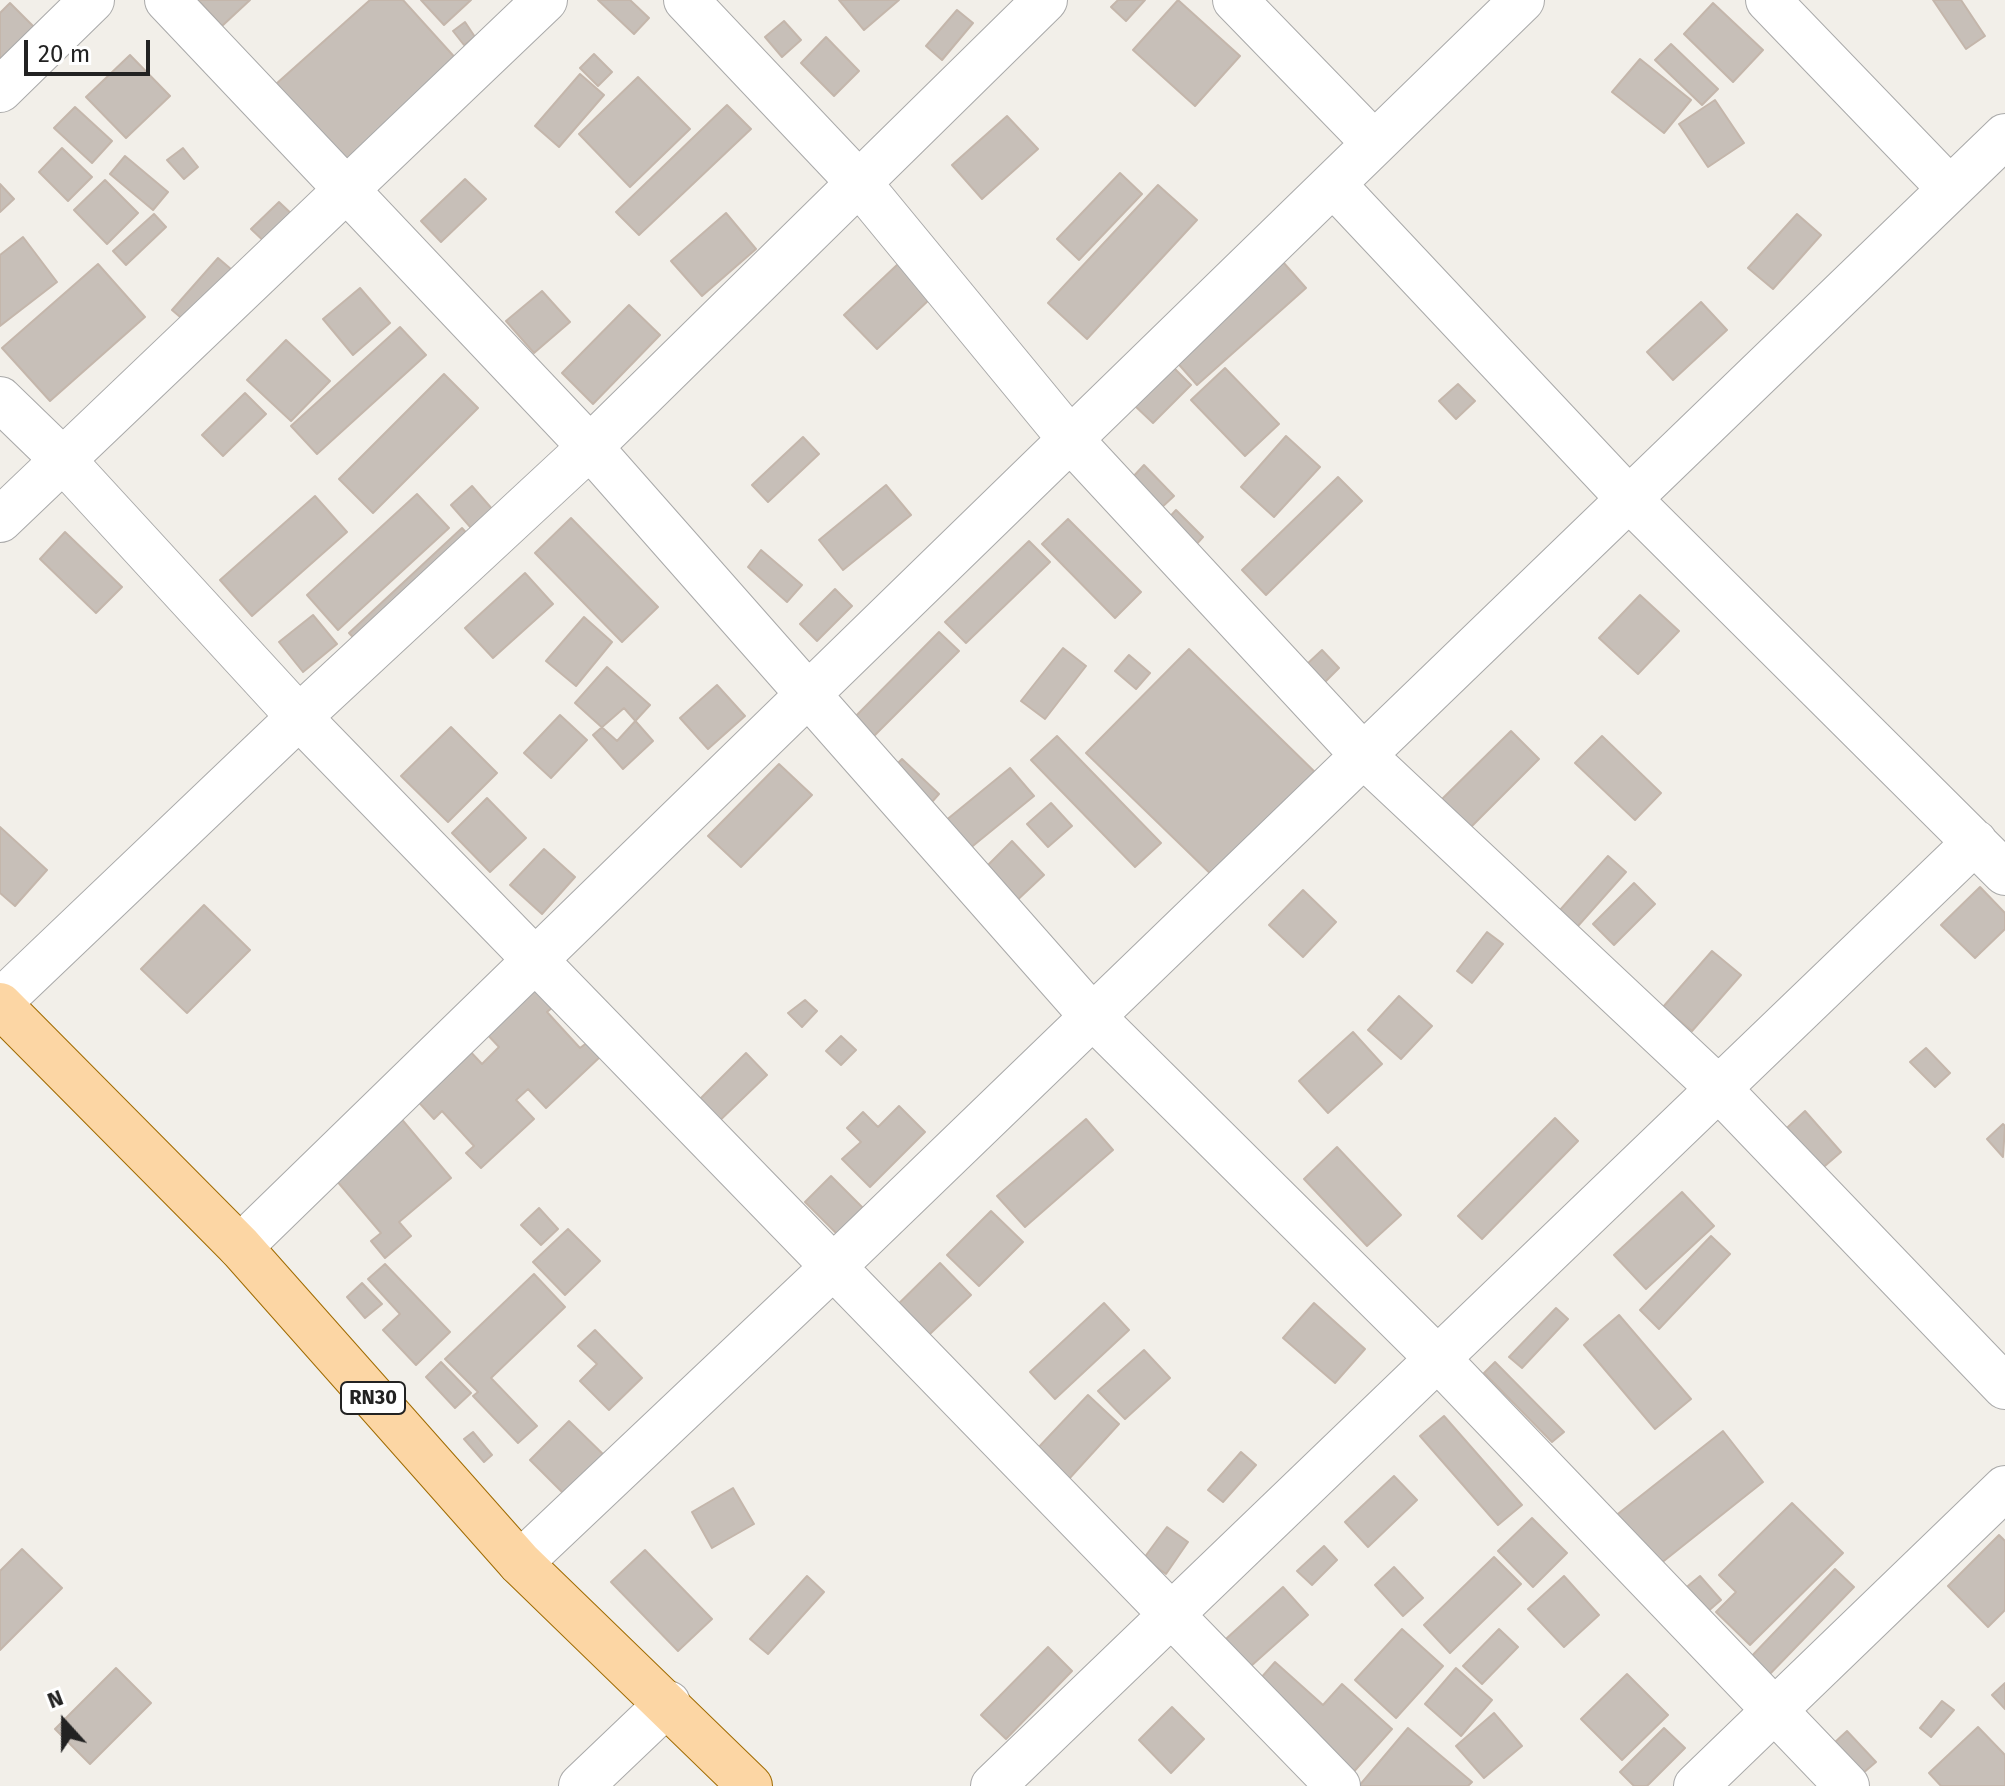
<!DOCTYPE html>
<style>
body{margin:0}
#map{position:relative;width:2005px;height:1786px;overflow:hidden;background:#f2efe9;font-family:"Fira Sans",sans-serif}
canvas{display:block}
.north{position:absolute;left:24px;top:1682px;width:80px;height:80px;-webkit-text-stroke:6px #fff;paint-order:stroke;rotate:339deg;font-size:22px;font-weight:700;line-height:32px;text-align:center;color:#222}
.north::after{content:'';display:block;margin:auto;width:28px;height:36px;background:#222;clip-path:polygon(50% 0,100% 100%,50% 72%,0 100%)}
.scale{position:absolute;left:24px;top:40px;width:126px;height:36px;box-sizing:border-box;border:4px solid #222;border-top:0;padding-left:10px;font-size:24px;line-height:28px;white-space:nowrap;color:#222;-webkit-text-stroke:6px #fff;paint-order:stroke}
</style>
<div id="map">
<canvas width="2005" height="1786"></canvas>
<div class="north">N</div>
<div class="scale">20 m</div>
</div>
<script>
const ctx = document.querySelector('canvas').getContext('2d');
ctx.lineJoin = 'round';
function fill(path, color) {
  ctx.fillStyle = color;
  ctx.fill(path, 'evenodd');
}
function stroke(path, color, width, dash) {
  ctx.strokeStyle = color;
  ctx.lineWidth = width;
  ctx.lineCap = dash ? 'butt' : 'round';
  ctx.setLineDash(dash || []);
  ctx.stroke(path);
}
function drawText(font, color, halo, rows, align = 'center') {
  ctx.font = font + ' "Fira Sans",sans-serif';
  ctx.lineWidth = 6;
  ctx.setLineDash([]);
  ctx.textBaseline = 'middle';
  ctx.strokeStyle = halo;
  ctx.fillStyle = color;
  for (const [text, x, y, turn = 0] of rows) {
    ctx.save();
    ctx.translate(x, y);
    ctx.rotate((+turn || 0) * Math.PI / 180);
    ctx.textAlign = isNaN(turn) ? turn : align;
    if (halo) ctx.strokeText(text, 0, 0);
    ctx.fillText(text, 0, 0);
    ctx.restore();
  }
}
const building = new Path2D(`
 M198 0H250L222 26Z
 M370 0H403L459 62 348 163 276 84Z
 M421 0H471L444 25Z
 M598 0H630L649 18 634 34Z
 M839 0H899L864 30Z
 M1118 0H1145L1126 21 1111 7Z
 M1178 0 1240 56 1195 106 1133 50Z
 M1933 0H1961L1985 36 1966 49Z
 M10 3 39 32 0 71V13Z
 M1713 3 1763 50 1733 82 1684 34Z
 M957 10 973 23 942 60 926 46Z
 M784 21 801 40 782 57 765 37Z
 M465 22 475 37 464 45 453 31Z
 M826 37 859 71 834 96 801 63Z
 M1671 44 1718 89 1702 105 1655 60Z
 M594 54 612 72 598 86 580 68Z
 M130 55 170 96 126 138 86 97Z
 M1640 59 1691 100 1664 133 1612 92Z
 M580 74 604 95 559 147 535 126Z
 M638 77 690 129 630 187 579 134Z
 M1715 100 1744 143 1708 167 1679 124Z
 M727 105 751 129 639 235 616 212Z
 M75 107 112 141 92 163 54 128Z
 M1007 116 1038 149 982 199 952 165Z
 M62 148 92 177 68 201 39 172Z
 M183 148 198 167 184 179 167 160Z
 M125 156 168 192 153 210 110 174Z
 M1120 173 1142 194 1079 260 1057 239Z
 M465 179 486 199 441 242 421 221Z
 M105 180 138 213 107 244 74 210Z
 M0 184 14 199 0 212Z
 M1158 185 1197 220 1087 339 1048 303Z
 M279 202 298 220 270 247 251 229Z
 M726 213 756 249 702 296 671 261Z
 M154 214 166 227 126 265 113 251Z
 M1797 214 1821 235 1773 289 1748 268Z
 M23 237 57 282 0 326V255Z
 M218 258 239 276 193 328 172 310Z
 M1283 262 1306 288 1197 385 1174 359Z
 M98 264 145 317 50 401 2 348Z
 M898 264 931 298 877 349 844 315Z
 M360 288 390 323 353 355 323 319Z
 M542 291 570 322 534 353 506 321Z
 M1701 302 1727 330 1673 380 1647 352Z
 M629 305 660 335 593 404 562 373Z
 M400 327 426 355 317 454 291 426Z
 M286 340 330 381 291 421 247 380Z
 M1172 366 1191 385 1153 423 1134 405Z
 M1225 368 1279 424 1245 456 1191 400Z
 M444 374 478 408 373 513 339 479Z
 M1458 384 1475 401 1456 419 1439 401Z
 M245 393 266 414 223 456 202 435Z
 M1286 436 1320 467 1274 517 1241 487Z
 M803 437 819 454 768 502 752 485Z
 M1144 465 1174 496 1160 509 1131 479Z
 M1338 477 1362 501 1266 595 1242 570Z
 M886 485 911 515 843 570 819 540Z
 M472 486 493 510 472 529 451 505Z
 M417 494 449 528 338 630 307 595Z
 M315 496 347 532 252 616 220 580Z
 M1176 510 1203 537 1193 548 1165 522Z
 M571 518 658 607 622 642 535 553Z
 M1068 519 1141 592 1115 618 1042 544Z
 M462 528 477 545 364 649 349 633Z
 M65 532 122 587 96 613 40 559Z
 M1029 541 1050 562 966 643 945 622Z
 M761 550 802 585 787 602 748 567Z
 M525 573 553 604 493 658 465 628Z
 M835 589 852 606 817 641 800 624Z
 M1640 595 1679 631 1638 674 1599 638Z
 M313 615 337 644 303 672 279 642Z
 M584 617 612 642 576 686 546 661Z
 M939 632 959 651 864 746 845 727Z
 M1063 648 1086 666 1045 719 1021 701Z
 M1189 649 1320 777 1218 881 1086 753Z
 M1322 650 1339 668 1323 684 1306 665Z
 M1129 655 1150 673 1136 689 1115 671Z
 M607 667 650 705 617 741 575 703Z
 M717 685 745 716 708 749 680 718Z
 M624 708 653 741 623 769 593 735Z
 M560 715 587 740 551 778 524 753Z
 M451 727 497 773 448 822 401 776Z
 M1511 731 1539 759 1467 831 1438 803Z
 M1057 736 1161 843 1135 867 1031 760Z
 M1602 736 1661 793 1635 820 1575 763Z
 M902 759 939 794 923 812 885 776Z
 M779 764 812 795 741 867 708 836Z
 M1010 768 1034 796 963 854 939 826Z
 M487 798 526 838 490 872 452 833Z
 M1051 803 1072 826 1048 847 1027 824Z
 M0 827 47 870 15 906 0 893Z
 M1012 841 1044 875 1012 905 981 872Z
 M544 849 575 877 542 914 510 885Z
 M1608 856 1626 872 1570 935 1552 919Z
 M1634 883 1655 904 1614 945 1593 924Z
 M1980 887 2005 913V929L1975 958 1941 925Z
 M1303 890 1336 922 1303 957 1269 925Z
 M204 905 250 950 187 1013 141 969Z
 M1487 932 1503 944 1472 983 1457 971Z
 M1712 951 1741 975 1692 1031 1663 1007Z
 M534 984 554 1006 547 1012 580 1048 588 1042 601 1056 546 1108 528 1089 516 1100 534 1119 481 1168 466 1153 474 1146 442 1111 434 1119 413 1096 466 1047 482 1064 499 1047 484 1031Z
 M1399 996 1432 1026 1401 1059 1368 1030Z
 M805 1000 817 1011 802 1027 788 1013Z
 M1353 1032 1382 1064 1328 1113 1299 1081Z
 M841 1036 856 1050 841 1065 826 1051Z
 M1926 1048 1950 1073 1935 1087 1910 1062Z
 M746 1053 767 1075 712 1128 692 1107Z
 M899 1106 925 1132 870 1187 842 1159 861 1142 847 1128 863 1112 878 1127Z
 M1805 1111 1841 1152 1811 1178 1775 1139Z
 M399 1116 451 1178 399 1222 411 1236 385 1258 371 1241 381 1233 331 1174Z
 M1555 1118 1578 1141 1482 1239 1458 1216Z
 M1086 1119 1113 1150 1025 1227 997 1196Z
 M2003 1124 2005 1126 2003 1157 1987 1139Z
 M1337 1147 1401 1215 1367 1246 1304 1179Z
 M831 1176 863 1208 837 1234 805 1202Z
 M1682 1192 1714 1226 1646 1289 1614 1255Z
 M539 1208 558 1229 541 1245 521 1225Z
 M991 1211 1023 1242 979 1286 947 1255Z
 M568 1229 600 1261 565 1295 533 1262Z
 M1711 1236 1730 1254 1659 1329 1640 1310Z
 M940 1263 971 1295 913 1350 883 1319Z
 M385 1264 450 1332 416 1365 383 1330 400 1314 368 1279Z
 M534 1274 565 1307 491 1378 537 1426 518 1443 473 1396 478 1392 445 1359Z
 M362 1283 382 1304 365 1318 347 1297Z
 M1104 1303 1129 1330 1055 1399 1030 1372Z
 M1314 1303 1365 1349 1335 1383 1283 1338Z
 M1556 1308 1568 1319 1522 1368 1509 1357Z
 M1619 1315 1691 1399 1655 1429 1584 1345Z
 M595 1330 642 1378 609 1410 580 1381 597 1364 578 1346Z
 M1144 1350 1170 1378 1125 1419 1098 1391Z
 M441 1362 471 1393 455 1408 426 1377Z
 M1495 1362 1564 1432 1552 1442 1484 1373Z
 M1088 1395 1119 1424 1068 1480 1036 1450Z
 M1444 1416 1522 1505 1498 1525 1420 1436Z
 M569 1421 607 1458 567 1497 530 1460Z
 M1723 1431 1763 1482 1655 1568 1614 1517Z
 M473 1432 492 1455 484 1462 464 1439Z
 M1241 1452 1256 1465 1223 1502 1208 1490Z
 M1394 1476 1417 1500 1368 1547 1345 1522Z
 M733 1488 754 1524 712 1548 692 1512Z
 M1792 1503 1843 1553 1750 1645 1716 1612 1736 1592 1719 1575Z
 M1532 1518 1567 1553 1533 1587 1498 1551Z
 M1167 1527 1188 1542 1166 1574 1144 1558Z
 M1999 1535 2005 1541V1610L1988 1627 1948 1586Z
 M1324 1546 1337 1560 1312 1585 1297 1571Z
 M22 1549 62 1588 0 1650V1571Z
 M645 1550 712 1619 678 1651 611 1582Z
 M1494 1557 1521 1584 1450 1653 1424 1625Z
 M1394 1567 1423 1598 1403 1616 1375 1585Z
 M1835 1569 1854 1587 1766 1678 1748 1660Z
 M807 1576 824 1592 768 1654 750 1639Z
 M1564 1576 1599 1615 1564 1647 1528 1609Z
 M1700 1576 1721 1600 1698 1620 1677 1595Z
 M1283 1587 1308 1615 1241 1675 1216 1648Z
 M1402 1629 1443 1666 1396 1718 1355 1680Z
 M1499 1629 1518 1647 1482 1684 1463 1666Z
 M1048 1647 1072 1671 1006 1739 981 1715Z
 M1275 1662 1323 1705 1342 1684 1392 1729 1350 1776 1253 1687Z
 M116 1668 151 1703 90 1764 55 1729Z
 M1456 1668 1492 1700 1461 1736 1425 1704Z
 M1627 1674 1668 1715 1622 1760 1581 1719Z
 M2005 1683V1709L1992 1695Z
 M1942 1701 1954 1710 1931 1737 1920 1728Z
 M1172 1707 1204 1739 1171 1773 1139 1740Z
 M1494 1713 1522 1746 1484 1778 1456 1746Z
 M1978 1727 2005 1755V1786H1941L1929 1773Z
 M1408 1728 1472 1782 1468 1786H1359Z
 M1664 1728 1685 1748 1647 1786H1634L1620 1772Z
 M1847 1731 1876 1762 1862 1774 1834 1743Z`);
fill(building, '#c7bfb8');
stroke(building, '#c4b6ab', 2);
const street = new Path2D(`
 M167 0 590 447 1091 1015 1437 1358 1847 1786
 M686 0 860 184 1070 439 1362 754 1718 1088 2005 1387
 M1235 0 1374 143
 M1768 0 1950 189
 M0 90 92 0
 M1333 184 1628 498 2005 873
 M0 399 63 460 299 717 1338 1786
 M0 520 545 0
 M0 1002 299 717 590 447 1045 0
 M240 1247 1522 0
 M520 1563 833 1267 2005 136
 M581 1786 668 1703
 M993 1786 1975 842
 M1696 1786 2005 1488`);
const primary = new Path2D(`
 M0 1005 240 1247 520 1563 750 1786`);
stroke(street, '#a9a9a9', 46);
stroke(primary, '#a06b00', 46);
stroke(street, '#fff', 44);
stroke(primary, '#fcd6a4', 44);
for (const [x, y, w] of [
 [373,1398,64]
]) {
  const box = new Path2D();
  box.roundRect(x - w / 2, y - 16, w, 32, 6);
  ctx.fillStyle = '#fff';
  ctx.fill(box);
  stroke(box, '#222', 2);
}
drawText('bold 20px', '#222', null, [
 ["RN30",373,1398]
]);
</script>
